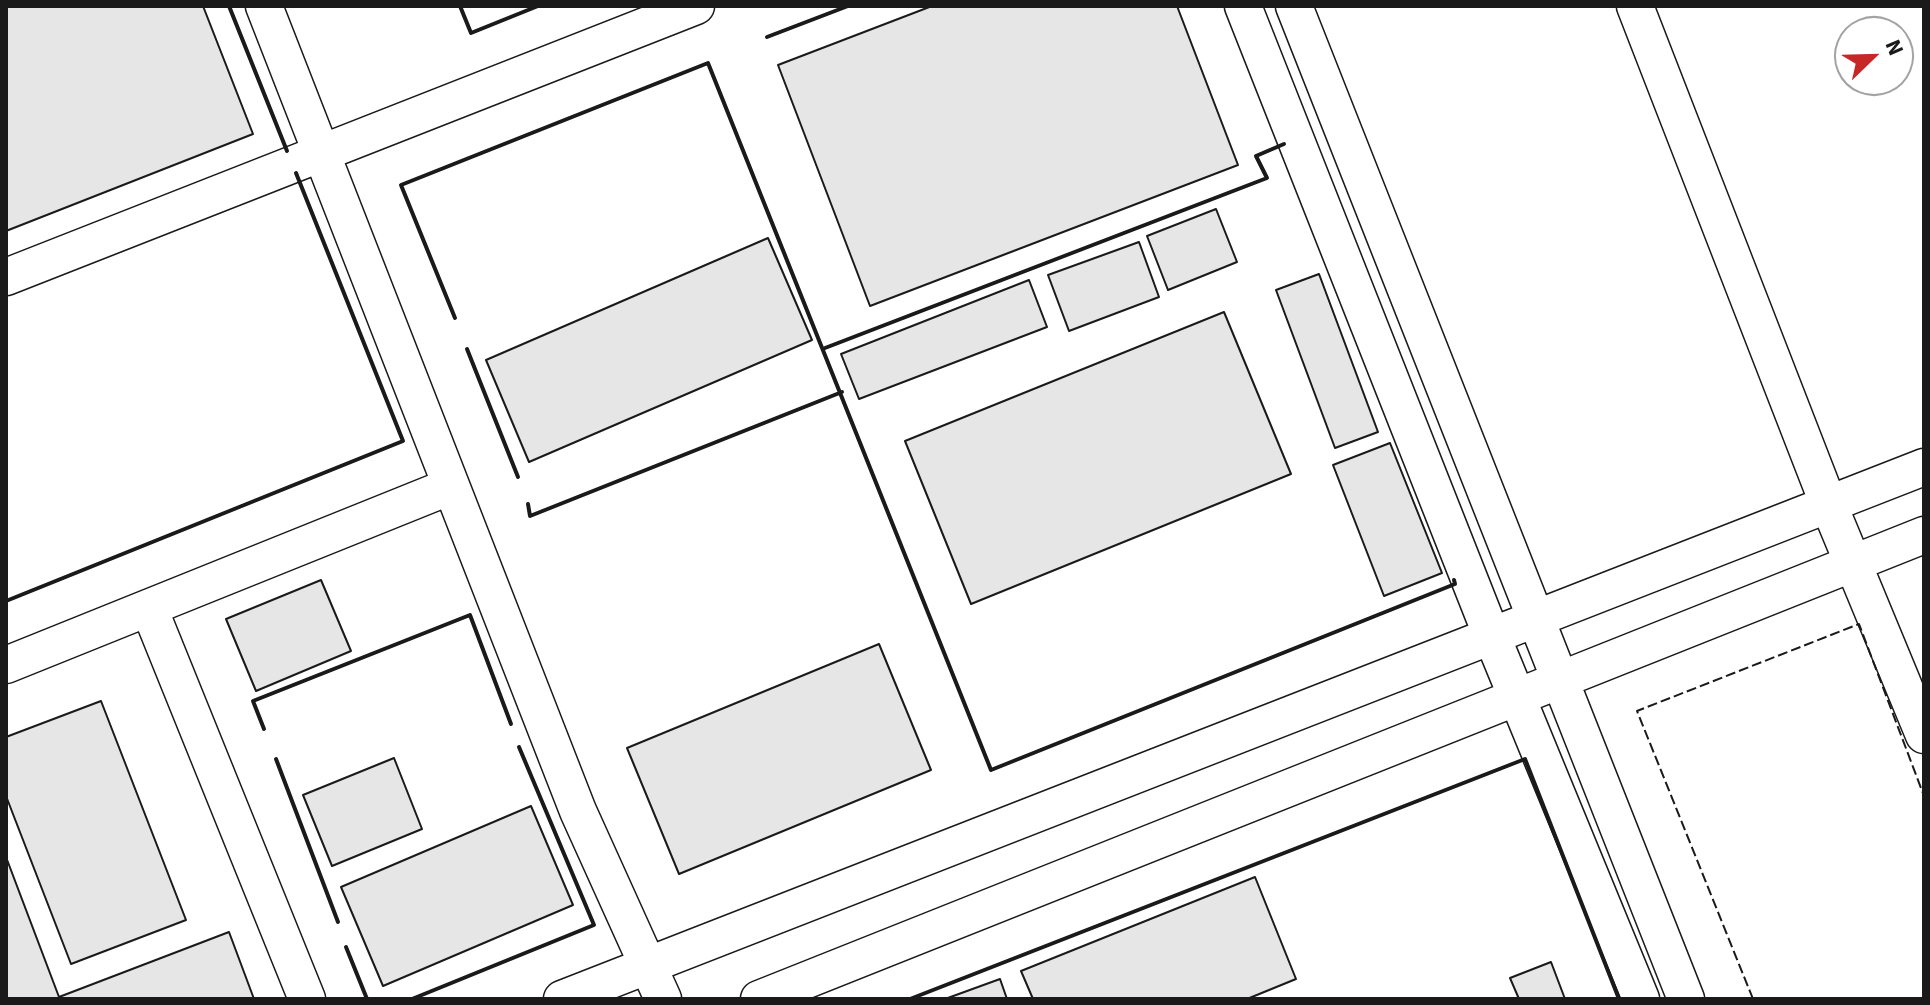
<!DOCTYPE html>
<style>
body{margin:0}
#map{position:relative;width:1930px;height:1005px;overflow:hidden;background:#fff;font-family:"Source Sans 3",sans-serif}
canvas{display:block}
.frame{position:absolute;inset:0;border:8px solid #1a1a1a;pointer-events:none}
.north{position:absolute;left:1834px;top:16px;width:80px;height:80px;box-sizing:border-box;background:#fff;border:2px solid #a3a3a3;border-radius:50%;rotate:67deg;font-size:22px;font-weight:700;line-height:32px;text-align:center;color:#1a1a1a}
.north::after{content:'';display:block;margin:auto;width:28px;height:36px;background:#c62828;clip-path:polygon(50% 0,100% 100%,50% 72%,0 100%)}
</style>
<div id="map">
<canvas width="1930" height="1005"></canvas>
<div class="frame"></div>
<div class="north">N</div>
</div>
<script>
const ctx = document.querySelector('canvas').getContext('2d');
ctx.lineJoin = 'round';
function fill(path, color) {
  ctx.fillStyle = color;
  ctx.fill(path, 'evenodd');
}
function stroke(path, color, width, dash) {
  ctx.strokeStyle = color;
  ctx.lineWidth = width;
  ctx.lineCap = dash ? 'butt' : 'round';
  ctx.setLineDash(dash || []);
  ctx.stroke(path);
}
const building = new Path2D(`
 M6 6H203L253 134 6 231Z
 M932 6H1177L1238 165 870 306 778 65Z
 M1216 209 1237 262 1168 290 1147 236Z
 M768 238 812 340 529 462 486 360Z
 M1139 242 1159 297 1069 331 1048 275Z
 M1319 274 1378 432 1335 448 1276 290Z
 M1029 280 1047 327 859 399 841 354Z
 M1224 312 1291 474 971 604 905 441Z
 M1390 443 1442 573 1384 596 1333 465Z
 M321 580 351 651 256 691 226 619Z
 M879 644 931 770 679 874 627 748Z
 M101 701 186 920 71 964 6 796V737Z
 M394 758 422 829 332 866 303 795Z
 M531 806 573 905 383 986 341 887Z
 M6 857 59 997 229 932 254 999H6Z
 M1255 877 1296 979 1247 999H1033L1021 971Z
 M1551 962 1565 999H1519L1510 978Z
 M1000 979 1007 999H945Z`);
fill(building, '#e6e6e6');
stroke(building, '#1a1a1a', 2);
const minor = new Path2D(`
 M264 6 578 811 663 999
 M1243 6 1491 634 1641 999
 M1294 6 1686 999
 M1635 6 1828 503 1924 735
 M6 277 696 6
 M149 608 307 999
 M6 665 451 486
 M562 999 1924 467
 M759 999 1924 535`);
stroke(minor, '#1a1a1a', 39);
stroke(minor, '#fff', 36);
stroke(new Path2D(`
 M1753 999 1637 711 1859 624 1924 796`), '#1a1a1a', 2, [10, 4]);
stroke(new Path2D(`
 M229 6 287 151
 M460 6 471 33 538 6
 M767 37 848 6
 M455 318 401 185 708 63 991 770 1455 584 1454 580
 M825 348 1267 178 1256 156 1284 144
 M467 349 518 477
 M528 504 530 516 842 392
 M6 601 403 441 296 173
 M264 729 253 701 470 615 511 724
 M276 759 338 922
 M346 947 367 999
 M412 999 594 925 519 747
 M910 999 1525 759 1619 999`), '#1a1a1a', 4);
</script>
